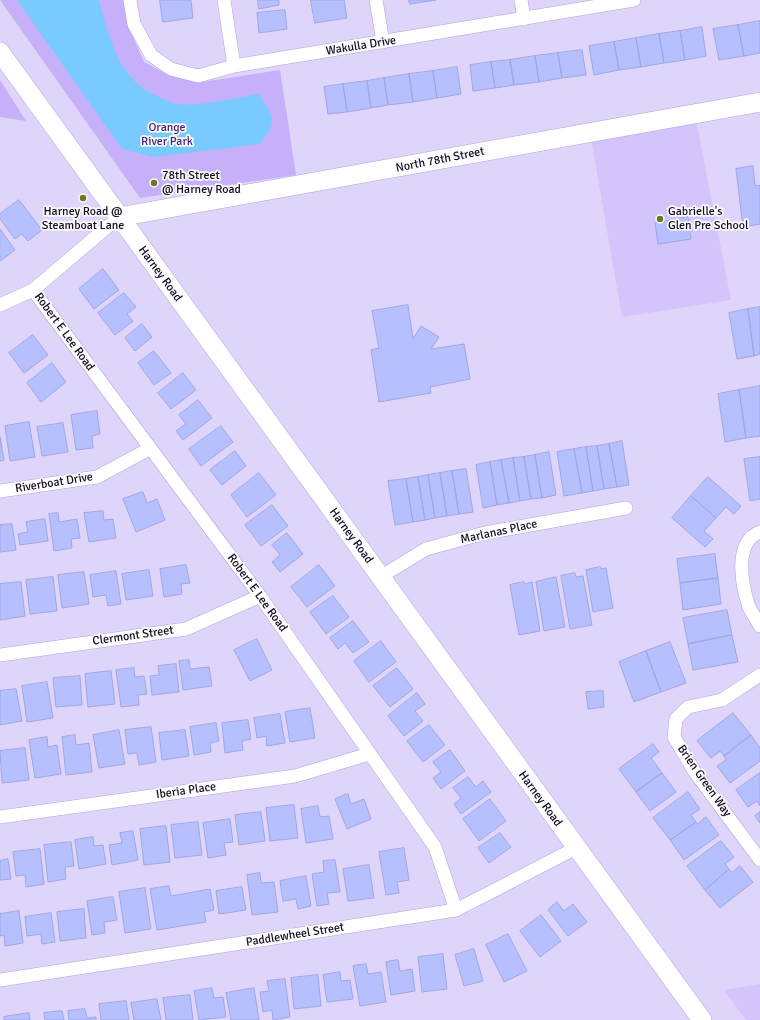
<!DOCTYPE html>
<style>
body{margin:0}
canvas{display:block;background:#dfd4fa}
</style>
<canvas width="760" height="1020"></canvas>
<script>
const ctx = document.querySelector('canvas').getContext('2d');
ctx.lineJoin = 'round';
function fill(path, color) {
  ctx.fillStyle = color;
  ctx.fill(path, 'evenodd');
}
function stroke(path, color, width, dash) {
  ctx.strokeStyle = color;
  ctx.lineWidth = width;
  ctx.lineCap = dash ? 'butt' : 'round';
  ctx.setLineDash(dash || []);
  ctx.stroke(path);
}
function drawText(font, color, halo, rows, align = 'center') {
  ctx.font = font + ' Signika,sans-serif';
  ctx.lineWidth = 3.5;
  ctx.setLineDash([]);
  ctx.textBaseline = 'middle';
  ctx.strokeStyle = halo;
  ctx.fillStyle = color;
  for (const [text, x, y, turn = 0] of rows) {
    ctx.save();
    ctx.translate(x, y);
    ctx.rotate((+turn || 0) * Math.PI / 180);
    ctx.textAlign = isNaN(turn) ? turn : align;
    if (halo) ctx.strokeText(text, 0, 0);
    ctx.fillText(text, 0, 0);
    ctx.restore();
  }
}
fill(new Path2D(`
 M696 120 731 300 622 317 591 138Z
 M760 984V1020H746L724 990Z`), '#d4c4fc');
fill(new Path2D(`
 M0 0H124L128 25 144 62 170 76 202 82 280 70 296 175 140 198Z
 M0 80 26 121 0 117Z`), '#c6b0f9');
fill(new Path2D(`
 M17 0H99C109 38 119 81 159 97 165 99 171 103 176 104 200 107 235 98 259 94 273 117 279 122 259 144L153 157 122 149Z`), '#79cbff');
const building = new Path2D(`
 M160 0H191L193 18 163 22Z
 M258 0H279V5L259 9Z
 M311 0H344L347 18 315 23Z
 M409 0H436L410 4Z
 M285 10 287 29 259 33 257 13Z
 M760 21V53L744 56 738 25Z
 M738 25 744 56 719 60 713 29Z
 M702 27 706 56 685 60 680 31Z
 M680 31 685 60 664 63 659 34Z
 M659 34 664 63 641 67 636 38Z
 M636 38 641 67 619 70 614 42Z
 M614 42 619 70 594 75 589 46Z
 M582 50 586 75 562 78 558 53Z
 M558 53 562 78 539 82 535 56Z
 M535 56 539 82 514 85 510 60Z
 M510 60 514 85 495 88 491 62Z
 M491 62 495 88 473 91 470 65Z
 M457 67 461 94 437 98 433 71Z
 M433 71 437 98 413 102 409 74Z
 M409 74 413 102 388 105 384 78Z
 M384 78 388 105 371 108 367 81Z
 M367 81 371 108 347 112 343 84Z
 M343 84 347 112 328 114 324 87Z
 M753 166 755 186 760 185V224L743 227 736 169Z
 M19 200 42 230 28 241 22 234 15 239 0 219V214Z
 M688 217 691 239 658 244 655 223Z
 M0 229 15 250 0 261Z
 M103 269 119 290 94 309 79 289Z
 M124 293 136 307 127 314 133 321 115 335 98 313Z
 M408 305 413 339 421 326 439 337 431 349 464 344 470 379 430 387 431 393 379 402 371 350 379 348 372 311Z
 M760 307V354L754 356 748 309Z
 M748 309 754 356 737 359 729 313Z
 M142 324 152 337 135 351 125 338Z
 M33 335 48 355 24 373 9 353Z
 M154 351 171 373 154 385 138 363Z
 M52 363 66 382 41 402 27 383Z
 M183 373 196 390 171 409 158 393Z
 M760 386V436L746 438 739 390Z
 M739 390 746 438 725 442 718 394Z
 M198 400 212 418 183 440 176 431 186 424 179 415Z
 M97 411 100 434 92 436 93 448 76 450 71 415Z
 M29 422 35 457 10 461 5 426Z
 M63 423 68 452 42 456 37 427Z
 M221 426 233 442 201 466 189 449Z
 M0 437 4 460 0 461Z
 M622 441 629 485 617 487 609 444Z
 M609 444 617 487 604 489 597 446Z
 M597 446 604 489 593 491 586 447Z
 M586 447 593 491 582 493 574 449Z
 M574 449 582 493 564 496 557 452Z
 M235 451 246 466 222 485 210 470Z
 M549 452 556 495 542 498 535 455Z
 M535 455 542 498 531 499 524 457Z
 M524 457 531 499 520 501 513 458Z
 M760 457V499L750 501 744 459Z
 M513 458 520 501 509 503 501 460Z
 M501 460 509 503 497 505 490 462Z
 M490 462 497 505 483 508 476 465Z
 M466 469 473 512 459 514 452 471Z
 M452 471 459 514 447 516 440 473Z
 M259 473 276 495 247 517 231 495Z
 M440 473 447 516 435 518 428 475Z
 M428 475 435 518 425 520 418 477Z
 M418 477 425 520 413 522 406 479Z
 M708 477 741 506 734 514 726 507 716 518 691 496Z
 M406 479 413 522 395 525 388 481Z
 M143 492 147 503 157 499 165 520 136 532 123 499Z
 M691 496 716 518 704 531 713 539 705 547 672 518Z
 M272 505 288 526 261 546 245 525Z
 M103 511 104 520 113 519 116 538 89 542 84 513Z
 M58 513 59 522 77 519 80 538 71 539 72 548 54 551 49 514Z
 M45 519 48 541 20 545 18 534 28 532 26 522Z
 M12 524 16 550 0 552V525Z
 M287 533 303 554 280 572 272 562 280 555 272 545Z
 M715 554 718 578 680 583 677 559Z
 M186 565 190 583 181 584 182 594 164 597 160 569Z
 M319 565 335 586 307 607 291 587Z
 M600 567 601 569 606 568 613 608 593 612 586 570Z
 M149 570 153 596 126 600 122 574Z
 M116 571 121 604 108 606 106 595 93 597 90 575Z
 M84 572 89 604 62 608 58 575Z
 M575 573 576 577 583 576 592 625 570 629 561 576Z
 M53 577 57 611 30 614 26 580Z
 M556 577 565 627 544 631 536 582Z
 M718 578 721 604 683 610 680 583Z
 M21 582 25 616 0 620V584Z
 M524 582 525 584 532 582 540 631 519 635 510 585Z
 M333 596 349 617 326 634 310 612Z
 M727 610 732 635 688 644 683 618Z
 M353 621 369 642 353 653 345 643 338 649 330 638Z
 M732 635 738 662 693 670 688 644Z
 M257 639 272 670 250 681 234 650Z
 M381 641 396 662 369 682 354 661Z
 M670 642 686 683 661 692 646 651Z
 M646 651 661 692 634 702 619 662Z
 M189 660 190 669 209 667 212 686 183 690 179 661Z
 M176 664 179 692 152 695 150 676 159 675 158 666Z
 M134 668 135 677 144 676 147 694 138 695 139 705 121 707 116 670Z
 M397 668 413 689 390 707 373 686Z
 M111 671 115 704 88 707 85 674Z
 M80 676 82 705 56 707 53 678Z
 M47 682 53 718 27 722 22 686Z
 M16 689 22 721 0 725V691Z
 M603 691 604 707 588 709 586 692Z
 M417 693 425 704 415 711 423 721 404 736 388 716Z
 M310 708 315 738 290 742 285 712Z
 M733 713 751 735 724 756 720 751 711 758 697 741Z
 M280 714 285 743 267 746 266 736 257 738 254 718Z
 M248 720 251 739 242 741 243 750 225 753 222 723Z
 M216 723 219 741 210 743 211 752 194 755 190 727Z
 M429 725 445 745 423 762 407 741Z
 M151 727 156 762 139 765 137 753 128 754 125 730Z
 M119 730 125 764 99 768 93 735Z
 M185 730 189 756 162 760 159 733Z
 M75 735 76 745 89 743 92 772 66 775 62 737Z
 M751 735 760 748V761L730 783 717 766 726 760 724 756Z
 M47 737 48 747 57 745 61 774 35 778 29 740Z
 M653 744 659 752 651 758 662 773 636 792 619 769Z
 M25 748 29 780 2 783 0 751Z
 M450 750 465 771 441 789 433 778 441 772 433 762Z
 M662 773 676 792 650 811 636 792Z
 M760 773V806L757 801 748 807 736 790Z
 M468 777 476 787 483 781 491 792 461 814 454 804 461 798 453 788Z
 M688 792 700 809 691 815 696 822 670 840 653 818Z
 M348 794 351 804 364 799 371 819 347 829 335 799Z
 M490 799 506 821 479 841 463 819Z
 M294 805 298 838 270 841 266 808Z
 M318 806 320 817 329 816 333 839 306 843 301 809Z
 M261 812 265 841 239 845 235 815Z
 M760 812V823L755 816Z
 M706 817 719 835 684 860 670 840 696 822 697 824Z
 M230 819 233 842 224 843 226 855 208 858 203 823Z
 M198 822 202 855 175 858 171 825Z
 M166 826 170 862 144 865 140 829Z
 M133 831 138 860 112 865 109 845 122 843 120 833Z
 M500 833 511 847 489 863 478 848Z
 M93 837 94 846 103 845 106 864 79 869 75 840Z
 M721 841 734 857 725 864 729 869 705 890 687 866Z
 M71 842 74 866 65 867 66 879 48 882 44 845Z
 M404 848 409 880 397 882 399 893 386 895 379 852Z
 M40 849 44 884 26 887 25 875 16 876 13 852Z
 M8 859 11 879 0 880V861Z
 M335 860 340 892 327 893 329 904 317 906 312 874 324 872 323 861Z
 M369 865 374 898 348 901 343 869Z
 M740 866 753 882 720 908 705 890 729 869 732 872Z
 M260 873 261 883 274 882 278 912 252 915 247 875Z
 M306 876 311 906 298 909 296 899 283 901 280 881Z
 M169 886 171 896 210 889 214 910 204 912 206 922 157 930 150 889Z
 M242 887 246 910 219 914 216 891Z
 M145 888 151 929 125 933 119 892Z
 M113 897 117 920 104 922 105 933 92 935 87 901Z
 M557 902 564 911 573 904 587 922 568 936 548 910Z
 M84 909 86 938 60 941 57 912Z
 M19 911 23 943 5 946 4 935 0 936V914Z
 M51 913 55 942 42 944 41 934 27 936 25 917Z
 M541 915 561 941 540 957 520 931Z
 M508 934 527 971 504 982 486 945Z
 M474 949 483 981 464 986 455 955Z
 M443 954 447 989 422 992 418 957Z
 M398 960 400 971 412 969 415 991 391 995 386 962Z
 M366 964 368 974 381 972 386 1002 360 1006 353 966Z
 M340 972 341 981 350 980 353 999 327 1002 323 975Z
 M318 975 321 1006 294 1009 291 978Z
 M285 979 290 1017 273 1020 272 1010 263 1012 260 992 269 991 267 981Z
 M212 988 214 998 223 997 226 1017 199 1020 194 991Z
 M254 988 259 1020H231L226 993Z
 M190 995 193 1020H166L163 998Z
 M157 999 161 1020H134L131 1003Z
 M126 1001 129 1020H101L99 1004Z
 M85 1009 87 1018 96 1017V1020H69L68 1011Z
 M62 1011 64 1020H45L44 1013Z
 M29 1013 30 1020H4V1017Z`);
fill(building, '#b7c0fe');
stroke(building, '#9ea7e3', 1);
const street = new Path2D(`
 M130 0 134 24 151 55 171 69 198 76 234 66 634 0
 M224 0 234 66
 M376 0 383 42
 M521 0 524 19
 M33 290 260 596 435 847 456 910
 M0 305 33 290 119 217
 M0 491 97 477 149 449
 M760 532C733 542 742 586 749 607 752 613 757 620 760 626
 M380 577 426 549 485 533 626 508
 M0 655 186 629 260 596
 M760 675 722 700 688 707 676 719 674 737 694 771 760 860
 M0 817 295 776 369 754
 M0 980 456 910 576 848`);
const secondary = new Path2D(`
 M0 52 702 1020
 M119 217 760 102`);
stroke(street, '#b4a2df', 14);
stroke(secondary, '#b4a2df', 20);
stroke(street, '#fff', 13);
stroke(secondary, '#fff', 19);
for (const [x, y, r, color] of [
 [154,183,4,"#6b7824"],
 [83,198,4,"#6b7824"],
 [660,219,4,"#6b7824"]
]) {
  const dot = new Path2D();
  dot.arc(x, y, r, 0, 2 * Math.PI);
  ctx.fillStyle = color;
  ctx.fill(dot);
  stroke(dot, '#fcfcfc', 1.5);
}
drawText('12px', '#120a20', '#fcfcfc', [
 ["Wakulla Drive",361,46,-9],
 ["North 78th Street",440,160,-11],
 ["Harney Road",160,274,54],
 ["Robert E Lee Road",64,332,54],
 ["Riverboat Drive",54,483,-9],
 ["Marlanas Place",499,532,-12],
 ["Harney Road",351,536,54],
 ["Robert E Lee Road",257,593,54],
 ["Clermont Street",133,636,-8],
 ["Brien Green Way",704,781,55],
 ["Iberia Place",186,791,-8],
 ["Harney Road",540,799,54],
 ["Paddlewheel Street",295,935,-9]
]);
drawText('12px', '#401b72', '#fcfcfc', [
 ["Orange",167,128],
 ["River Park",167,142]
]);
drawText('12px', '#120a20', '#fcfcfc', [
 ["78th Street",162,176],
 ["@ Harney Road",162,190],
 ["Harney Road @",83,212,"center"],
 ["Steamboat Lane",83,226,"center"],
 ["Gabrielle's",668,212],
 ["Glen Pre School",668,226]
], 'left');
</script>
